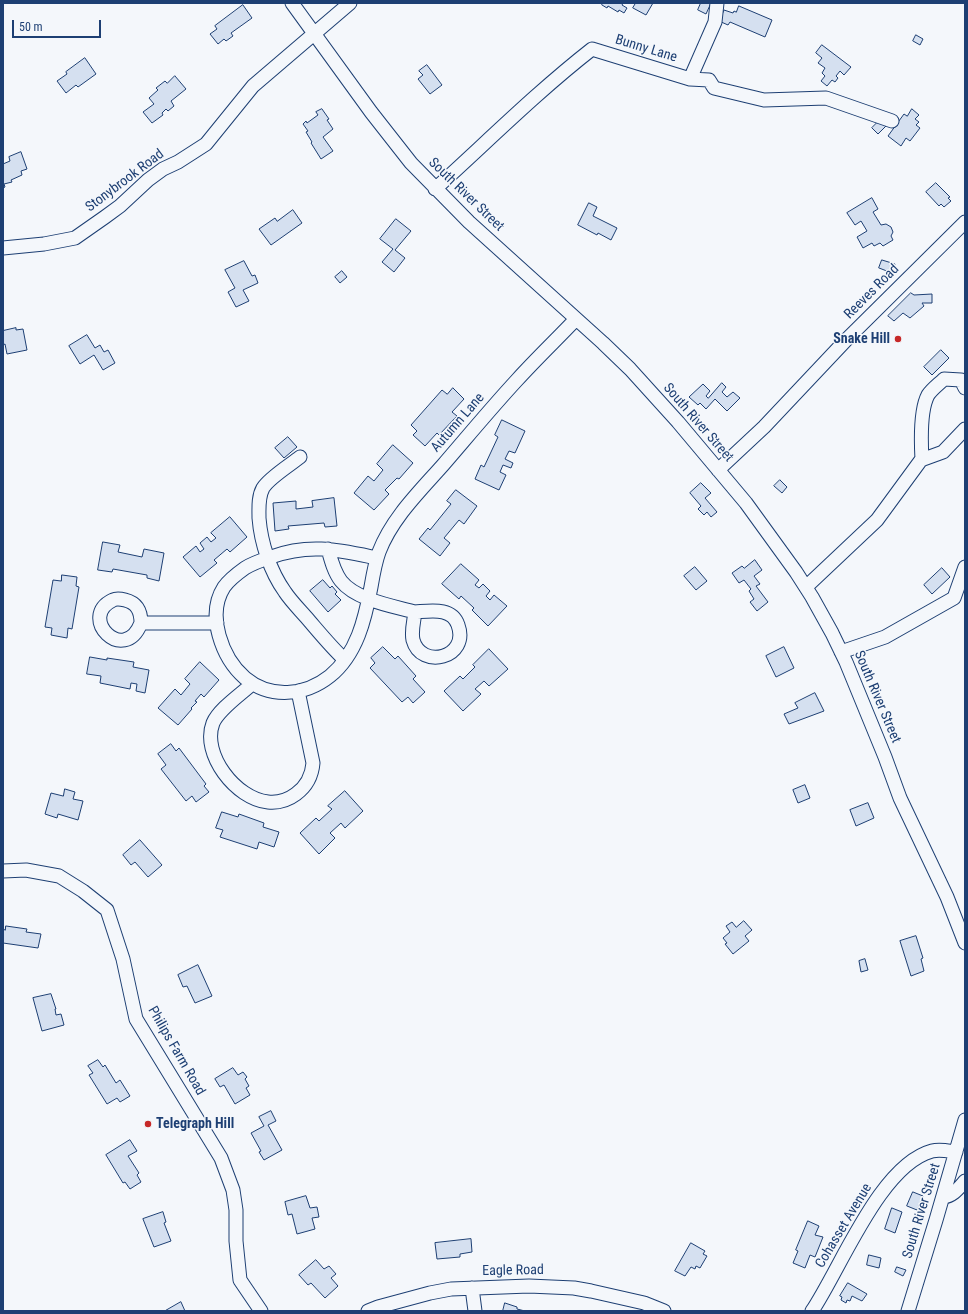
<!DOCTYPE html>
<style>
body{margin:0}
#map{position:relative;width:968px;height:1314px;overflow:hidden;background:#f4f7fb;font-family:"Roboto Condensed",sans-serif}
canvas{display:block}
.frame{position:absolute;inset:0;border:4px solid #1d3f73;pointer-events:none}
.scale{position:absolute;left:12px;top:20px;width:89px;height:18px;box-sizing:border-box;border:2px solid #1d3f73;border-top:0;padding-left:5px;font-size:12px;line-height:14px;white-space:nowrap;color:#1d3f73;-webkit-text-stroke:3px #f4f7fb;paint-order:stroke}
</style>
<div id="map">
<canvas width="968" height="1314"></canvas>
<div class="frame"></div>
<div class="scale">50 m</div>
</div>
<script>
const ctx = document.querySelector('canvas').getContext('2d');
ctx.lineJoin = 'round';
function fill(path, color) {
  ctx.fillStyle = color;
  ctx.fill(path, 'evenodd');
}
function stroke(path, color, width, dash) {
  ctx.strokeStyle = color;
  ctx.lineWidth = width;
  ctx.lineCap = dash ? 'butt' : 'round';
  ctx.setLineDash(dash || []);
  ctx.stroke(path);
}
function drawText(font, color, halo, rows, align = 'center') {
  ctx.font = font + ' "Roboto Condensed",sans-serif';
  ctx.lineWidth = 3;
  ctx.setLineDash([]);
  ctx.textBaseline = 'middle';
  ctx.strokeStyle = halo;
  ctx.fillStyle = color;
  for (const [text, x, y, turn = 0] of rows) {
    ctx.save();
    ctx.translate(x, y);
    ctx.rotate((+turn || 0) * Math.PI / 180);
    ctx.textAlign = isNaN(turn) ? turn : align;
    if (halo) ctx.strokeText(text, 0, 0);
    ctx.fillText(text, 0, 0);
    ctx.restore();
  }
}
const building = new Path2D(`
 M603 3H623L622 5 627 8 624 13 619 10 618 12 608 6 607 8 602 5Z
 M636 3H653L646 15 633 8Z
 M701 3H711L706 14 698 10Z
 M243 5 252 18 231 33 233 36 226 41 224 39 218 44 210 34 217 29 215 26Z
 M739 6 772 20 765 37 730 22 728 25 719 21 724 10 733 13 734 11 736 12Z
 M916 35 923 39 920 45 913 41Z
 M822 45 851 67 844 75 840 71 836 76 838 78 835 82 832 80 827 86 821 81 825 76 822 73 825 68 818 63 822 58 816 53Z
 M85 58 96 74 78 87 76 85 66 93 57 81 67 74 66 72Z
 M427 65 442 85 430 94 418 79 423 75 419 71Z
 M175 76 186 89 171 101 174 106 168 111 166 109 162 113 163 115 152 123 143 112 154 104 149 98 158 90 156 88 165 81 167 83Z
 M322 109 329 119 327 120 333 129 323 137 333 151 321 159 311 143 312 142 306 132 308 131 303 124 306 121 307 123 318 115 316 112Z
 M912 109 919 115 915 119 919 122 916 125 920 128 910 141 906 138 901 146 888 136 904 114 907 116Z
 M880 120 886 126 878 134 872 128Z
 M21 152 27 169 21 171 22 175 11 180 12 182 4 184 5 187 3 188V164L10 161 9 157Z
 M936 183 950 197 948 198 951 201 944 207 941 204 939 206 926 192Z
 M872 198 878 209 873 212 881 225 886 224 891 227 893 232 891 236 893 240 883 246 880 243 874 246 872 243 863 248 857 237 867 231 861 221 855 225 847 213Z
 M589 203 597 207 593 216 617 228 611 240 598 233 597 235 578 225Z
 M293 210 302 223 271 245 259 229 275 218 277 221Z
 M396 219 411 231 395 250 405 258 394 272 382 262 393 249 380 239Z
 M882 260 895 264 892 273 879 268Z
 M244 261 252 276 255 275 258 283 243 290 249 301 236 307 228 292 235 288 225 270Z
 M342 271 347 277 340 283 335 277Z
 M911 293 914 295 932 294V303H922L924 306 910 318 903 313 894 321 888 316Z
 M16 328V330L23 329 27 350 7 354 5 344 3 345V331Z
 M87 335 95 348 100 345 104 352 108 350 115 363 103 370 94 355 80 364 69 346Z
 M941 350 949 358 932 375 924 367Z
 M722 383 726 387 722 392 727 397 733 392 740 398 727 411 715 399 706 409 700 403 698 405 689 397 703 384 710 391 706 396 708 398Z
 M453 388 464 399 452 412 457 416 439 435 437 433 425 446 413 435 417 431 411 425 442 390 447 394Z
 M502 420 525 431 515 453 509 451 505 459 513 463 511 468 503 465 500 472 506 475 499 490 475 479 481 465 484 467 498 437 495 435Z
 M288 437 297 447 284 458 275 448Z
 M393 445 413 463 399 479 397 478 385 490 389 494 374 510 354 493 368 476 374 481 383 470 377 464Z
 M780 480 787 487 782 493 774 486Z
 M701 483 711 493 705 498 717 512 711 517 707 512 704 515 698 509 701 506 690 493Z
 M456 490 477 506 464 524 459 520 444 538 450 543 440 556 419 539 428 528 430 530 451 504 447 501Z
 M334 498 337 526 325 527 324 523 288 526 289 529 275 531 273 503 296 501V509L313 507 312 501Z
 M230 517 247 537 230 552 227 549 214 560 217 563 200 577 183 557 196 546 200 552 204 549 200 543 207 537 211 542 216 538 211 533Z
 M103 542 120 545 118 552 142 557 144 549 164 553 159 581 147 578V575L113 569 112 572 98 570Z
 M755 560 762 570 754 576 760 584 756 586 768 602 757 611 750 602 754 599 749 591 751 589 744 580 739 583 732 573 742 566 744 568Z
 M461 564 479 580 475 585 479 588 483 584 490 591 486 596 490 600 494 595 507 606 488 626 472 610 474 608 461 596 459 599 442 584Z
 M695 567 707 581 696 590 684 576Z
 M942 568 950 577 932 594 924 585Z
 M62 575 77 577 76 586 79 587 72 629 68 628 67 638 51 635 52 628 45 627 53 580 61 581Z
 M323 580 330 588 332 586 337 592 335 594 341 600 328 612 310 591Z
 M383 647 395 659 398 656 416 676 413 679 425 692 413 703 408 697 402 702 370 668 375 663 371 658Z
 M784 647 794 668 776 677 766 656Z
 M489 649 508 669 489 686 484 681 475 689 481 694 463 711 444 691 460 676 463 679 475 667 473 665Z
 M90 657 107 660V658L134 662 133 667 149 670 145 693 136 691 137 684 131 683 130 689 100 683 101 676 87 674Z
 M200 662 219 680 204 697 201 694 195 701 197 702 191 708 192 709 178 725 158 708 175 689 181 695 190 684 185 679Z
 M815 693 824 711 789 724 784 714 798 708 795 703Z
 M171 744 176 751 179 748 206 784 204 786 209 792 196 802 192 796 186 801 161 769 166 765 158 754Z
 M805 785 810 798 798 803 793 790Z
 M65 789 75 792 73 799 83 801 78 820 58 814 57 818 45 814 51 793 63 796Z
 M345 791 363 811 345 828 341 823 330 833 335 838 319 854 300 833 316 818 319 821 332 809 328 806Z
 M868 803 874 818 856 826 850 810Z
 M222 812 238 817 239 814 264 823 263 827 279 832 274 847 259 842 257 849 220 837 223 830 216 828Z
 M140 840 162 865 148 877 135 862 131 865 123 855Z
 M744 921 752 930 745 936 749 941 733 954 725 944 727 943 723 938 730 932 726 926 732 922 736 927Z
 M6 926 27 929 26 932 41 934 38 948 3 943V929L5 930Z
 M916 936 923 958 921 959 924 971 911 976 900 941Z
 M865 959 868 970 861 972 859 961Z
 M198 965 212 996 195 1003 187 986 183 987 178 975Z
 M51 994 56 1009H55L56 1015 61 1014 64 1025 42 1031 33 998Z
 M98 1060 103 1067 105 1065 116 1083 120 1080 130 1096 120 1102 117 1098 107 1104 89 1075 93 1073 88 1066Z
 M233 1068 238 1075 243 1072 247 1077 245 1079 249 1086 246 1088 250 1095 235 1104 224 1085 220 1087 215 1079Z
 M271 1111 276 1121 268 1125 282 1150 264 1160 259 1152 261 1151 251 1133 264 1126 259 1117Z
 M130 1140 137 1151 128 1156 139 1173 137 1175 141 1182 130 1189 125 1182 123 1183 106 1155Z
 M913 1192 923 1196 917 1210 907 1206Z
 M306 1196 310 1208 317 1207 319 1217 312 1218 315 1229 297 1234 292 1214 288 1215 285 1202Z
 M892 1208 902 1212 895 1233 885 1229Z
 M163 1212 166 1222 164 1223 171 1241 154 1247 143 1219Z
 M808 1221 819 1226 815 1235 823 1237 815 1257 810 1255 805 1268 793 1263 798 1251 796 1250Z
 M471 1239 472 1252 460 1254V1257L437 1259 435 1243Z
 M691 1243 705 1251 703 1254 707 1256 700 1268 696 1266 695 1269 691 1267 685 1276 675 1271Z
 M869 1255 881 1258 879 1268 867 1265Z
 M316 1260 324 1269 329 1266 336 1274 331 1278 338 1286 325 1298 311 1283 308 1285 299 1275Z
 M897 1267 906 1270 903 1276 895 1272Z
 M848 1283 867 1294 862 1301 852 1296 850 1301 847 1300 846 1303 841 1300 842 1297 840 1296Z
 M181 1302 185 1311H165Z
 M505 1303 517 1307V1309L525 1311H503Z`);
fill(building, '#d5e0f0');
stroke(building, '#1d3f73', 1);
const minor = new Path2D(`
 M292 3 371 112 411 163 469 222 603 343 630 369 678 422 746 503 796 572 812 597 832 633 846 662 885 757 900 798 947 897 965 943
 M690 79 715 22 717 3
 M435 189C487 142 537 92 592 49L690 79 709 80 714 88 764 100 826 98 892 121
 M3 248 44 244 75 238 105 217 120 206 148 180 163 169 178 162 206 144 253 86 350 3
 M300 457C290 465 269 478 263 488 258 497 259 508 259 518 261 543 270 571 285 592 291 601 299 609 306 617 319 632 331 647 345 660
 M922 460C921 442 920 410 928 395 932 389 939 384 944 379L961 380 965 388
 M718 470 764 427 847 339 965 222
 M328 549C331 560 334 572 341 581 356 600 393 606 415 612 414 621 411 631 413 640 421 670 470 658 458 625 452 607 431 611 415 612
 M377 558C338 550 310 543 271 557 262 560 253 563 245 568 238 573 229 580 224 587 206 615 222 658 245 678 270 699 305 696 330 676 357 654 365 619 371 587 373 575 375 563 379 552 392 518 420 491 443 465 468 436 492 407 517 380 536 359 557 339 576 319
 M806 587 877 520 921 460 943 452 965 429
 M141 623C124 666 77 617 113 600 117 598 121 599 125 600 137 603 141 611 141 623H217
 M841 652 885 637 954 598 965 567
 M252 684C240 695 219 709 213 723 201 754 236 799 268 802 278 803 288 800 296 794 307 786 312 775 313 763L298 691
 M3 871 26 870 59 876 83 891 107 910 123 959 136 1019 221 1158 233 1190 236 1210V1241L240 1280 261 1311
 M943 1197C953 1196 958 1189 965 1181
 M472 1288 475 1311
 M368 1311 378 1307 430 1293 451 1289 529 1286 574 1288 591 1291 644 1303 664 1311
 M812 1311C841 1268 880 1165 932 1151 940 1149 948 1151 956 1152
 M908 1311 936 1220 965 1120`);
stroke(minor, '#1d3f73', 15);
stroke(minor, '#f4f7fb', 13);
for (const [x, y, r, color] of [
 [898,339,4,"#c62828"],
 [148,1124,4,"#c62828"]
]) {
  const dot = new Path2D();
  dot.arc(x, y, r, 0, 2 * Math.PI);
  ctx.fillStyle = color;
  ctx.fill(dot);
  stroke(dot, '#f4f7fb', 1.5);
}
drawText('14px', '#1d3f73', '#f4f7fb', [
 ["Bunny Lane",646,49,17],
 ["Stonybrook Road",125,181,-37],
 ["South River Street",466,195,44],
 ["Reeves Road",872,292,-45],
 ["Autumn Lane",458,423,-49],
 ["South River Street",698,423,49],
 ["South River Street",877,697,67],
 ["Philips Farm Road",176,1051,60],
 ["South River Street",922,1211,-73],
 ["Cohasset Avenue",844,1226,-59],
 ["Eagle Road",513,1271,-1]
]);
drawText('bold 14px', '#1d3f73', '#f4f7fb', [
 ["Snake Hill",890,339],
 ["Telegraph Hill",156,1124,"left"]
], 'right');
</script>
